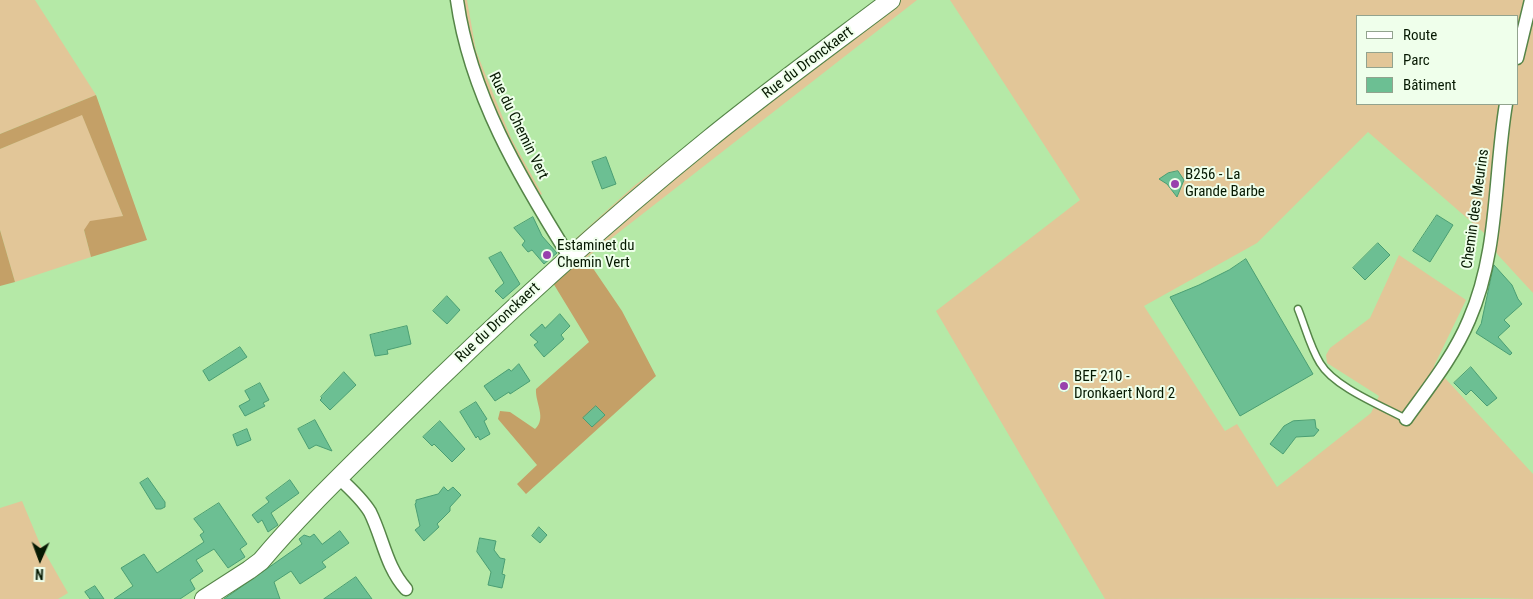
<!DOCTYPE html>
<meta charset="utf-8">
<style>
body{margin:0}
#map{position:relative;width:1533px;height:599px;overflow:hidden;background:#b5e9a7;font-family:"Roboto Condensed",sans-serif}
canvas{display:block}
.legend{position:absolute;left:1356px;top:15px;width:162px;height:90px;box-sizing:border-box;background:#efffeb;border:1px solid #92a38e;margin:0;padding:6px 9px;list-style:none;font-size:15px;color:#061902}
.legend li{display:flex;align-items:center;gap:10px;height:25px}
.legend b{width:25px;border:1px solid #92a38e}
.north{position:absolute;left:15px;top:534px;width:50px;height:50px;-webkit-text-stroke:4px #efffeb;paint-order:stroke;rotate:182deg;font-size:14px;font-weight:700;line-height:20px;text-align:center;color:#061902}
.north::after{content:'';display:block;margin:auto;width:18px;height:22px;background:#061902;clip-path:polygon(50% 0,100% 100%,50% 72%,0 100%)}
</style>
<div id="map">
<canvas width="1533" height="599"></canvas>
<ul class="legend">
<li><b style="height:6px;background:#fff"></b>Route</li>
<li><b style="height:14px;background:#e2c698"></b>Parc</li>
<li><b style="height:14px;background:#6cbf93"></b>Bâtiment</li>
</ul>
<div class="north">N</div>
</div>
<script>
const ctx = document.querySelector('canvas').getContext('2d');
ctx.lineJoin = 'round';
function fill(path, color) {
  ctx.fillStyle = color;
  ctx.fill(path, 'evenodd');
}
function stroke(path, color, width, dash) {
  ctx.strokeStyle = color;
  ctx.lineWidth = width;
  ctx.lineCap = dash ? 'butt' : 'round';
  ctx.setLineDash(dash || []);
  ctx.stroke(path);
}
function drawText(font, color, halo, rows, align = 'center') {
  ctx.font = font + ' "Roboto Condensed",sans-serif';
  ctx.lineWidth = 4;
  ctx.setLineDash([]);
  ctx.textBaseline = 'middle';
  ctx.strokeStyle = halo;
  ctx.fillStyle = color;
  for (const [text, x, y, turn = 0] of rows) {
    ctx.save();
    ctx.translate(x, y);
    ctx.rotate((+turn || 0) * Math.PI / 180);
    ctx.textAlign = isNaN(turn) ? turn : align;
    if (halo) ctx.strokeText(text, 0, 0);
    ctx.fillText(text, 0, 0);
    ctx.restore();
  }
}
fill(new Path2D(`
 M0 0H35L96 95 0 134Z
 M452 0H467L476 51 511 138 542 194 532 201 477 96 466 63Z
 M876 0H917L586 258 574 240 634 186Z
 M950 0H1533V293L1498 255 1483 232 1368 132 1257 243 1144 306 1225 431 1237 424 1277 487 1371 413 1379 396 1327 363 1326 355 1330 348 1370 318 1399 255 1466 300 1434 366 1533 474V599L1486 598 1105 599 936 311 1080 200ZM1357 16H1517V104H1357Z
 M82 114 123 216 84 230 91 257 15 282 0 230V149Z
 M22 501 40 544 68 593 58 599H0V508Z`), '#e2c698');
fill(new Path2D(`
 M96 95 147 240 91 257 84 230 90 221 123 216 82 115 0 149V134Z
 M0 230 15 282 0 286Z
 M586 258 622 311 656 376 526 494 517 484 537 465 498 419 500 411 510 412 535 429C547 418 535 403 536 389L589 342 553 283Z`), '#c4a067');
const building = new Path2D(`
 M606 157 616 184 602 189 592 162Z
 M1178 171 1184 180 1177 197 1167 184 1159 179 1168 173Z
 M1437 215 1453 225 1430 262 1413 251Z
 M533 217 542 236 557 253 544 264 532 250 528 252 522 245 525 241 514 228Z
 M1378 243 1390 255 1365 280 1353 268Z
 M501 252 520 284 503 299 495 291 504 283 489 258Z
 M1246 259 1313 374 1240 416 1170 297 1199 285 1229 270Z
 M1494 265 1512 285 1518 299 1522 304 1504 320 1510 326 1498 337 1512 353 1510 355 1476 333 1481 324Z
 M447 296 460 310 447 324 433 311Z
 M560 314 570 326 561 335 564 339 544 357 534 345 538 342 530 335 542 324 545 328Z
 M407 326 411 344 387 350 388 354 375 356 370 335Z
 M240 347 247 357 209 381 203 371Z
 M519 364 530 381 510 394 509 392 495 401 484 386 509 369 511 371Z
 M1471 367 1497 398 1487 406 1471 390 1466 395 1454 383Z
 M344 372 356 385 330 410 320 400 322 398 321 397Z
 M1058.5 386a5.5 5.5 0 1 1 11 0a5.5 5.5 0 1 1-11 0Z
 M260 383 269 400 263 403 265 406 245 416 239 406 250 400 245 391Z
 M476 402 487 419 484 421 490 434 480 440 478 436 476 438 460 412Z
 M596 406 605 415 592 427 583 418Z
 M315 420 332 451 316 445 309 449 298 429Z
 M1315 420 1316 428 1319 430 1314 436 1296 437 1283 454 1270 444 1284 426 1293 421Z
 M440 421 465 449 452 462 434 444 432 446 423 437Z
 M247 429 251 440 237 446 233 435Z
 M148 478 165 502V507L161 509H156L140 483Z
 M290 480 299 493 271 513 278 525 268 532 262 520 258 523 252 515 269 502 266 498Z
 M444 487 448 491 453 487 461 495 450 507V511L437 524 439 527 424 541 415 530 420 526 415 504 416 503V500L438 494Z
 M219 503 247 544 240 549 245 557 228 568 214 549 196 560 203 571 190 580 195 589 180 599H114L133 586 121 568 144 554 157 573 204 542 200 535 204 532 194 519Z
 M539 527 547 535 540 543 532 536Z
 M340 531 349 543 322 562 326 567 300 584 291 571 274 582 280 599H224L302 544 299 539 304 535 310 537 314 534 322 544Z
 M480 538 496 541 494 550 500 558 505 559 502 574 505 575 502 588 488 585 491 572 477 552Z
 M356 577 372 599H324Z
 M95 586 104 599H90L85 592Z`);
fill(building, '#6cbf93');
stroke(building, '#4a9e73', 1);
const service = new Path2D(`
 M1298 309C1305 326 1310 347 1320 363 1334 387 1382 406 1406 419`);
const minor = new Path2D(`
 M457 0C470 94 520 178 570 258
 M1517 58 1531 0
 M1406 419C1429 387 1454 356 1469 320 1499 252 1494 175 1506 104
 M339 478C350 488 362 499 370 512 383 538 386 567 406 589`);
const secondary = new Path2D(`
 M204 599 249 570 261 561C303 511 351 466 397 420 496 322 600 227 709 139 768 91 830 46 891 0`);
stroke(service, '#558548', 9);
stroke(minor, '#558548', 15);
stroke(secondary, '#558548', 20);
stroke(service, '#fff', 6);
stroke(minor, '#fff', 12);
stroke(secondary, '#fff', 18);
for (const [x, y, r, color] of [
 [1175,184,5,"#9841ad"],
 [547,255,5,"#9841ad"],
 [1064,386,5,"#9841ad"]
]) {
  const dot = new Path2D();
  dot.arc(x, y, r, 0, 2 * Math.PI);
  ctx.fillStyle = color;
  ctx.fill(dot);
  stroke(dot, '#efffeb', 2);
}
drawText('15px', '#061902', '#efffeb', [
 ["Rue du Dronckaert",808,63,-37],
 ["Rue du Chemin Vert",518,126,64],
 ["Chemin des Meurins",1476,209,-82],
 ["Rue du Dronckaert",498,323,-43]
]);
drawText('15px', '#061902', '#efffeb', [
 ["B256 - La",1185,175],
 ["Grande Barbe",1185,192],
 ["Estaminet du",557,246],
 ["Chemin Vert",557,263],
 ["BEF 210 -",1074,377],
 ["Dronkaert Nord 2",1074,394]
], 'left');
</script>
